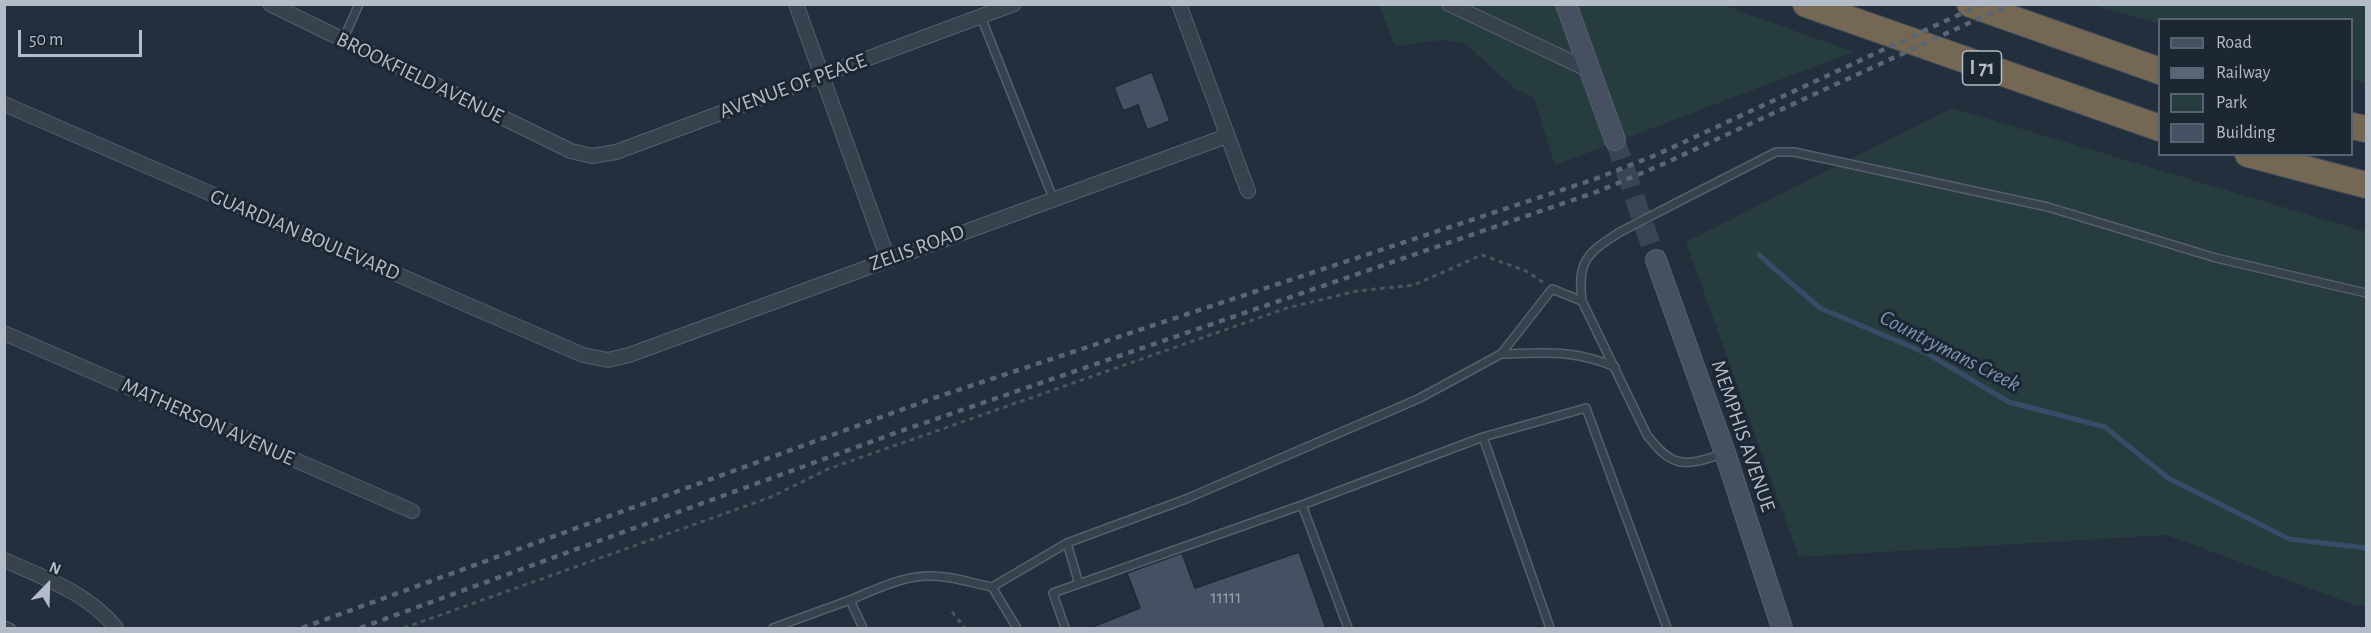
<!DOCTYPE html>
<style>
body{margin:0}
#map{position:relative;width:2371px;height:633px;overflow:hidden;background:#242f3e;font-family:"Alegreya Sans",sans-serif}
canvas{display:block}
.frame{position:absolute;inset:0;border:6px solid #b4bcc9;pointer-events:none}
.legend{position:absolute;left:2158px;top:18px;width:195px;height:138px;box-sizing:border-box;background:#1d2633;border:2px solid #59626f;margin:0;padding:8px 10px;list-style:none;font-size:18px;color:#b4bcc9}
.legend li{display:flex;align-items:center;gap:12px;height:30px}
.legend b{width:30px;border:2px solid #59626f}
.north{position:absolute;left:18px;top:555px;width:60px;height:60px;-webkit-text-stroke:4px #1d2633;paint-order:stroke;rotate:23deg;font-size:16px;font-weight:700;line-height:24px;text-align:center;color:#b4bcc9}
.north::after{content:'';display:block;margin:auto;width:21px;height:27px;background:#b4bcc9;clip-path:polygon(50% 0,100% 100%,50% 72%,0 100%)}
.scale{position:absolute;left:18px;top:30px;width:124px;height:27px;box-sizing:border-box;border:3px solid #b4bcc9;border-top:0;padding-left:8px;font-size:18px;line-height:21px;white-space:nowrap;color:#b4bcc9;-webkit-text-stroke:4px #1d2633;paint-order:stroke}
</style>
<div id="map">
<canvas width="2371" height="633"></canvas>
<div class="frame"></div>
<ul class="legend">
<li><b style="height:8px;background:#465061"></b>Road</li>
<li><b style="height:8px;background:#5a6575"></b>Railway</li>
<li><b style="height:16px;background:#263c3f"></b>Park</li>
<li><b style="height:16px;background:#455162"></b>Building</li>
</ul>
<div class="north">N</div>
<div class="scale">50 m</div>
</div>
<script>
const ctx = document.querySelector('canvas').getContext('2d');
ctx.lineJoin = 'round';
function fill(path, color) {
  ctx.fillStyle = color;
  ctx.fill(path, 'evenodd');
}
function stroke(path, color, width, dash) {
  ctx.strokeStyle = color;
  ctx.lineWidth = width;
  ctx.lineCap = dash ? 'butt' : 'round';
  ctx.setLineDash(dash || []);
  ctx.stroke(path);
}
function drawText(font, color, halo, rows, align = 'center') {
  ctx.font = font + ' "Alegreya Sans",sans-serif';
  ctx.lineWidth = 6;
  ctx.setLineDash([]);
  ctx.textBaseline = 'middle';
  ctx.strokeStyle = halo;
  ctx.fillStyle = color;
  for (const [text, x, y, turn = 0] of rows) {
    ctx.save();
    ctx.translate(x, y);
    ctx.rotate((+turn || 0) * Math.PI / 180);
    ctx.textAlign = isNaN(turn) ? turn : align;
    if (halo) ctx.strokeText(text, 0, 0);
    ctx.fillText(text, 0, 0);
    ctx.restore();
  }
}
fill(new Path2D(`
 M1379 5H1723L1853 52 1555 165 1534 98 1514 88 1466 44 1443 40 1395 46Z
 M2092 5H2366V84L2352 79V20H2160L2159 24Z
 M1952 108 2366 232V605L2357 606 2167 535 1799 557 1686 242Z`), '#263c3f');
stroke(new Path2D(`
 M1759 255 1820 308 1928 354 2009 402 2105 427 2168 478 2289 539 2366 548`), '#394c67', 5);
const building = new Path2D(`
 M1152 72 1170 121 1147 130 1138 105 1123 111 1114 87Z
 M1299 552 1326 628H1090L1140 608 1127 573 1182 553 1195 588Z`);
fill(building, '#455162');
stroke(building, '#1f2835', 1.5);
stroke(new Path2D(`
 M1615 140 1656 260`), '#3a4453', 20, [20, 10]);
const lane = new Path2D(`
 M981 17 1053 198
 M343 40 359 4
 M1676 203 1776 152H1794L2048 207 2216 258 2366 293
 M1620 232C1587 253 1577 261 1582 301L1647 435C1672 468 1684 467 1722 454
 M1501 354C1543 353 1575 349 1615 367
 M1483 437 1550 628
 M1302 505 1483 437 1586 408 1667 628
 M1079 584 1067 543 1186 499 1418 399 1501 354 1552 289 1582 301
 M4 625 11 628
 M773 628 850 600
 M863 628 850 600C874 590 900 577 927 576 949 575 971 583 992 587
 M1017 628 992 587 1067 543
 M1065 628 1053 593 1302 505 1348 628`);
const street = new Path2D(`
 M270 4 571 151 592 156 616 152 1014 4
 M796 4 888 259
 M1179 4 1248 191
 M1449 4 1591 71
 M4 104 583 355 608 360 629 355 1227 136
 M4 333 412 511
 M4 560C45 578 88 593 116 628`);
const secondary = new Path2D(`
 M1566 4 1615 140
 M1656 260 1725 453 1782 628`);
const highway = new Path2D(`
 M1806 4 2160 128
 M1970 4 2160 71
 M2352 126 2366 129
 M2248 154 2366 185`);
stroke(lane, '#565f6c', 10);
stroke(street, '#565f6c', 16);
stroke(secondary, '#565f6c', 22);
stroke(highway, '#434c59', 28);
stroke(new Path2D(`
 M952 612 965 628
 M404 628 771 497 828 469 1287 308 1357 291 1414 285 1482 255 1526 271 1544 283`), '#44595c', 3, [4.5, 4.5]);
stroke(lane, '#38414e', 7);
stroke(street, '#38414e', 14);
stroke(secondary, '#465061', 20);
stroke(highway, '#746855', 26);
stroke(new Path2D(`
 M302 628 931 399 1595 179 1656 155 1982 4
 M360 628 898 432 1599 191 1661 165 2010 4`), '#5a6575', 4.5, [6, 6]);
const laneBridge = new Path2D(`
 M1620 232 1676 203`);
stroke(laneBridge, '#565f6c', 10, []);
stroke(laneBridge, '#38414e', 7);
drawText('18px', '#98a1af', null, [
 ["11111",1226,598]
]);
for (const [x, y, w] of [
 [1982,68,39]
]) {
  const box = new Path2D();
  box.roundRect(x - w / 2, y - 17, w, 34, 4.5);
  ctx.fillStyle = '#1d2633';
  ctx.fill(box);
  stroke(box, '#b4bcc9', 1.5);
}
drawText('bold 20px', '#b4bcc9', null, [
 ["I 71",1982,68]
]);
drawText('21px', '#b4bcc9', '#1d2633', [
 ["BROOKFIELD AVENUE",420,78,26],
 ["AVENUE OF PEACE",793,86,-20],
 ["GUARDIAN BOULEVARD",305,235,23],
 ["ZELIS ROAD",917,248,-20],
 ["MATHERSON AVENUE",208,422,24],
 ["MEMPHIS AVENUE",1743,436,71]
]);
drawText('italic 22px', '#7c92b1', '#1d2633', [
 ["Countrymans Creek",1950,351,27]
]);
</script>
